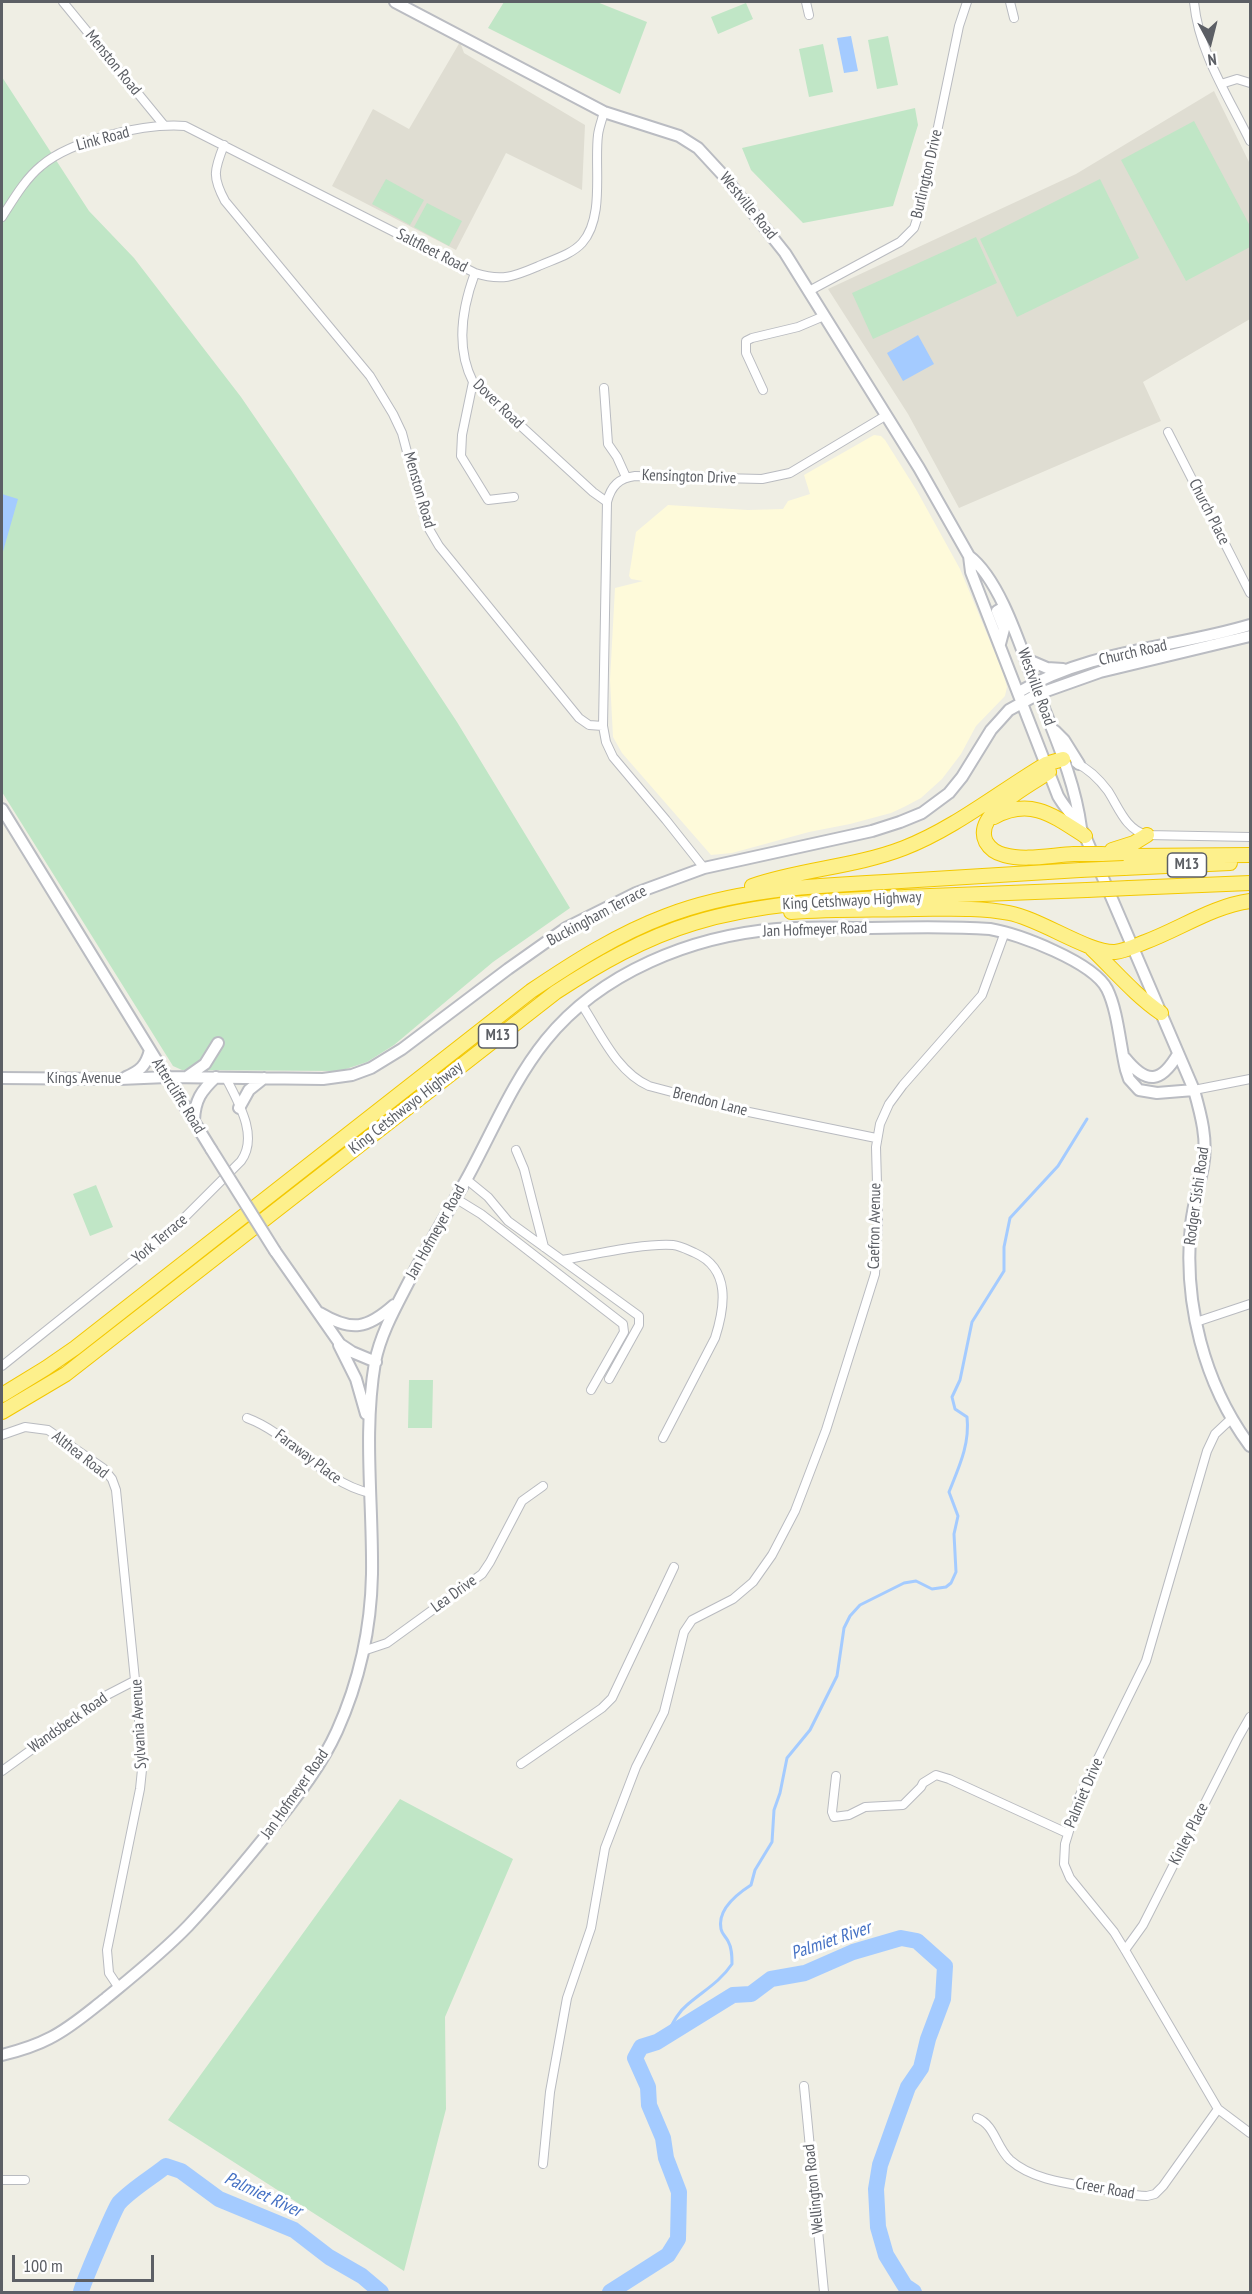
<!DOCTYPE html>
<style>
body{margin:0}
#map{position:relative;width:1252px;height:2294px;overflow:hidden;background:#efeee4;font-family:"PT Sans Narrow",sans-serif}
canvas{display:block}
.frame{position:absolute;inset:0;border:3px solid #5c5f65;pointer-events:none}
.north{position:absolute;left:1180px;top:12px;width:60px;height:60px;-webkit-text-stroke:4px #fff;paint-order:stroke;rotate:173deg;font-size:16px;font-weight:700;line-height:24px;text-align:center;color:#5c5f65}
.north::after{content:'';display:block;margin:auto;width:21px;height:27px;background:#5c5f65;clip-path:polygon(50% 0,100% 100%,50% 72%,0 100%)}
.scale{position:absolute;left:12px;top:2255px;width:142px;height:27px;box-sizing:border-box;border:3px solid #5c5f65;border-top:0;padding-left:8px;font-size:18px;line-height:21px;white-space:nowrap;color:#5c5f65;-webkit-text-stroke:4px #fff;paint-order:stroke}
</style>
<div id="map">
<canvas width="1252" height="2294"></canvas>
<div class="frame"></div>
<div class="north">N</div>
<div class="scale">100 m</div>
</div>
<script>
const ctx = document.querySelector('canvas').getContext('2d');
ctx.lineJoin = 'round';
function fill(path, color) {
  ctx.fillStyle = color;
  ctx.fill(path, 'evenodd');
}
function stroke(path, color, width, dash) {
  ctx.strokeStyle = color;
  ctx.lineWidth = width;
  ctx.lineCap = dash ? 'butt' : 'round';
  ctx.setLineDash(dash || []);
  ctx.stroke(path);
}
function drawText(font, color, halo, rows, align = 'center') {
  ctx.font = font + ' "PT Sans Narrow",sans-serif';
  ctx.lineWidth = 6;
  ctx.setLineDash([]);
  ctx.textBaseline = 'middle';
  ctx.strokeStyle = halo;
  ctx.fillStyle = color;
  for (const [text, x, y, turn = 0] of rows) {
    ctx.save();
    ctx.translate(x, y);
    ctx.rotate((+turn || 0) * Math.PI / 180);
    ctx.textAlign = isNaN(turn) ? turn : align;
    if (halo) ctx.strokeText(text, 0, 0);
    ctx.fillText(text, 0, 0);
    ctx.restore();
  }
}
fill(new Path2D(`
 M874 435 881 436 885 440 917 491 960 569 1002 670 1007 687 1005 696 976 726 961 754 942 779 921 798 904 807 891 813 850 824 809 832 732 853 711 855 622 753 613 737 610 680 615 588 643 581 631 579 629 576 636 532 668 505 748 510 783 509 788 501 810 494 804 475Z`), '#fefada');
fill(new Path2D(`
 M460 42 464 53 585 125 582 190 506 153 456 250 332 186 373 109 409 129Z
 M1214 91 1250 164V319L1143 382 1161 421 959 508 908 414 828 289 1076 174Z`), '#dfddd2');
fill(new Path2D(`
 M504 2H597L647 22 620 94 488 28Z
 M746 3 753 19 718 34 711 17Z
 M888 36 898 85 877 89 868 40Z
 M823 44 833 92 809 97 799 49Z
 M2 77 89 211 134 258 241 397 291 470 457 722 570 908 493 962 394 1045 367 1062 340 1071 182 1070 173 1066 2 792Z
 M915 108 918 125 893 206 803 223 751 170 742 148Z
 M1194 121 1250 226V247L1186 281 1121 160Z
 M386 179 424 200 410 225 372 204Z
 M1100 179 1139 258 1017 317 980 239Z
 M427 203 462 221 449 246 414 227Z
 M976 237 997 283 873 339 852 293Z
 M96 1185 113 1227 90 1236 73 1194Z
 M409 1380H433L432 1428H408Z
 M400 1799 513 1859 445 2017 446 2109 404 2271 168 2120Z`), '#c0e6c6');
fill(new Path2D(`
 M851 36 858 71 844 73 837 38Z
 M918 335 934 364 903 381 887 353Z
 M2 494 18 499 2 555Z`), '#a4cbff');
stroke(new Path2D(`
 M666 2036C672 2025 677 2013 687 2005 703 1991 720 1982 732 1964 732 1956 732 1948 728 1941 726 1937 722 1934 721 1929 717 1910 737 1894 751 1885L755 1870 772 1842 774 1810 780 1793 787 1758 810 1730 837 1676 844 1628 850 1616 860 1605 904 1583 916 1581 932 1589 946 1587 951 1583 956 1572 954 1534 958 1516 949 1492C959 1467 970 1444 967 1417L955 1409 952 1397 960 1380 972 1322 1004 1271V1247L1010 1218 1058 1166 1087 1119`), '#a4cbff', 3);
stroke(new Path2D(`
 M81 2292C82 2285 115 2208 119 2203 132 2189 151 2178 166 2166L181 2171 219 2199 294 2230 329 2257 362 2276 381 2292
 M610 2292 668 2255 678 2239 679 2192 666 2158 663 2138 649 2105 648 2087 635 2058 641 2047 657 2042 733 1995 751 1994 771 1979 805 1973 853 1952 901 1938 917 1941 945 1966 943 1999 928 2039 921 2068 908 2087 896 2120 880 2165 876 2189 878 2227 886 2255 905 2286 914 2292`), '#a4cbff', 16);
const street = new Path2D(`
 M63 2 163 124
 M806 2 809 15
 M1010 2 1014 18
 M1194 2C1199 53 1228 96 1250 141
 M1221 84 1237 79 1250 83
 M224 145C214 170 212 177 225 201L370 376 393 414 402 433 424 516 429 529 439 546 579 718 589 725 603 726 606 742 613 757 666 820 704 868
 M2 217C13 200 25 179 41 166 71 140 145 123 185 126L475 273C503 282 515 276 541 265 555 259 572 254 582 243 605 217 594 167 598 135 599 127 602 120 604 112
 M475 273C462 308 455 347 473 382L593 492 607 502
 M809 291 900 242 914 228 922 204 959 26 967 2
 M473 382 462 435 461 456 488 500 514 497
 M604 388 608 444 617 457 626 477
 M763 390 746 353V341L752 338 798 327 824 316
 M1168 432 1250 593
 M603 726 607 502C611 486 619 478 635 476L762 479 790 473 885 416
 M1076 763C1089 769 1099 779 1108 791 1119 808 1126 830 1147 835L1250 837
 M582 1005C601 1034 617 1072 649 1086L744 1111 876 1138
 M1194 1090 1250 1079
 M516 1150 524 1169 544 1247
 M466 1179 488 1197 508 1221 562 1260C593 1255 643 1243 673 1245 681 1246 688 1250 695 1253 731 1269 725 1307 715 1338L663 1438
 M455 1198 481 1214 623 1324 624 1332 591 1390
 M562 1260 639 1316V1325L609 1379
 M1196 1322 1250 1304
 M2 1366 173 1229 241 1161C259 1136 238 1102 226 1078
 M247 1418C293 1435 321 1482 370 1493
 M1232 1418 1215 1434 1207 1451 1146 1661 1080 1795 1065 1844 1064 1864 1070 1878 1114 1932 1125 1950 1218 2109 1250 2133
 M2 1435 25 1427 48 1430 103 1468 112 1479 116 1490 143 1760 140 1789 107 1950 109 1973 119 1988
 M363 1651 387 1643 482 1574 490 1562 522 1501 543 1486
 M521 1764 602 1708 612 1698 674 1567
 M2 1771 107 1695 136 1680
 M836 1776 832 1812 834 1817 849 1815 865 1807 903 1805 921 1787 923 1783 936 1775 949 1779 1067 1833
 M1125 1950 1143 1925 1238 1738 1250 1717
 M804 2086 824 2292
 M977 2118C995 2125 996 2147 1010 2160 1035 2182 1075 2184 1106 2190 1119 2192 1133 2196 1147 2196L1155 2194 1163 2186 1218 2109
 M543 2164 550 2092 567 1998 591 1928 605 1848 636 1767 664 1712 684 1632 692 1620 733 1599 753 1582 772 1555 795 1511 826 1430 875 1274 878 1220 876 1147 880 1124 889 1104 903 1085 982 995 1005 932
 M2 2180H25`);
const secondary = new Path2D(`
 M395 2 604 112 679 136 698 148 722 174 785 253 919 468 969 556C1002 581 1023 655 1038 693 1055 737 1075 781 1081 828
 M969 556 971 572 1058 796C1066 810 1078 821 1085 836L1194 1090C1201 1115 1208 1140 1203 1167 1199 1186 1193 1205 1191 1225 1183 1302 1204 1384 1250 1446
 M1000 644 1004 629 997 611 1004 607
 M1026 659 1047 668 1063 669
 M1019 692C1089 650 1174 648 1250 625
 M1055 731 1064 740 1079 764
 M2 809 211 1149
 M1125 1058C1147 1085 1161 1083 1178 1054
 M188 1076 205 1064 218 1043
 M126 1077C140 1071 146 1066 150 1050
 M2 1078 120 1079 167 1077 323 1079 352 1075 371 1068 402 1049 508 969 566 928 636 893 704 868 872 831 900 822 922 813 949 793 962 777 991 730 1001 719 1009 710 1038 694 1100 672 1250 636
 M239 1108 249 1090 264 1078
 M194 1120C195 1100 201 1091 216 1077
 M275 1251 340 1344 352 1352 376 1362
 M320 1313C352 1332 367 1329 394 1305
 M339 1345 356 1379 366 1414
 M2 2055C18 2051 35 2046 50 2038 70 2028 87 2013 105 1999 133 1976 162 1953 188 1926 219 1893 248 1858 276 1823 299 1794 322 1764 337 1731 359 1682 371 1628 372 1574 373 1503 363 1433 375 1362 380 1337 392 1314 404 1291 423 1253 445 1217 466 1180 492 1133 512 1082 546 1040 601 972 692 936 777 929 808 926 840 928 871 928 910 927 950 926 990 929 1019 934 1093 962 1107 989 1118 1011 1120 1046 1126 1070L1129 1079 1139 1090 1157 1093 1194 1090`);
const highway = new Path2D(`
 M1049 772C1030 785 972 814 986 842 990 849 996 853 1004 855 1025 861 1052 855 1074 854
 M994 817C1031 797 1054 816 1085 836
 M1112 850 1134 843 1147 835
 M1101 854 1132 856 1250 855
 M1124 868 1230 863
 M752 886C801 869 855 867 904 848 955 828 999 792 1046 764L1063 759
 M1129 888 1250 883
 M791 912C832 909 873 910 914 909 945 909 978 907 1009 913 1041 919 1088 953 1115 952 1125 951 1135 946 1145 942 1180 929 1213 906 1250 901
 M1092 949C1115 971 1135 995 1161 1013
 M2 1395 46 1368 75 1348 531 991C574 962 618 934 666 916 736 889 811 886 885 882 950 878 1015 874 1080 870
 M2 1412 66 1374 556 992C599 964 644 938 694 923 763 902 834 900 905 897 966 895 1027 892 1087 890`);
stroke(street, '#b9bbc0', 10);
stroke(secondary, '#babcc2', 14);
stroke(highway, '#f3c800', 16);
stroke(street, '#fff', 8);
stroke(secondary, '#fff', 10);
stroke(highway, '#fdf08c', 14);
const secondaryBridge = new Path2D(`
 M211 1149 275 1251`);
const highwayBridge = new Path2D(`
 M1074 854H1101
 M1080 870 1124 868
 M1087 890 1129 888`);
stroke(secondaryBridge, '#babcc2', 14, []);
stroke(highwayBridge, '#f3c800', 16, []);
stroke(secondaryBridge, '#fff', 10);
stroke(highwayBridge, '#fdf08c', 14);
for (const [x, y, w] of [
 [1187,865,39],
 [498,1036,39]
]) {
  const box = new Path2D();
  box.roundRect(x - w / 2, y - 12, w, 24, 4.5);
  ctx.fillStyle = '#fff';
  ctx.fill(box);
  stroke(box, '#5c5f65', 1.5);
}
drawText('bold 15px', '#5c5f65', null, [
 ["M13",1187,865],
 ["M13",498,1036]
]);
drawText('16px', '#5c5f65', '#fff', [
 ["Menston Road",113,63,51],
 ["Link Road",103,139,-15],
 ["Burlington Drive",927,174,-77],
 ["Westville Road",748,206,51],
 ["Saltfleet Road",432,251,27],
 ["Dover Road",498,404,44],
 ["Kensington Drive",689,477,2],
 ["Menston Road",419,490,74],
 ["Church Place",1209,512,63],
 ["Church Road",1133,653,-13],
 ["Westville Road",1036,687,70],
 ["King Cetshwayo Highway",852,901,-3],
 ["Buckingham Terrace",597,916,-28],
 ["Jan Hofmeyer Road",815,930,-2],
 ["Kings Avenue",84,1078],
 ["Attercliffe Road",178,1096,58],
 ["Brendon Lane",710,1102,14],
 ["King Cetshwayo Highway",406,1108,-38],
 ["Rodger Sishi Road",1197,1196,-82],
 ["Caefron Avenue",875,1226,-89],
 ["Jan Hofmeyer Road",436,1232,-61],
 ["York Terrace",160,1239,-40],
 ["Althea Road",80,1455,38],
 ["Faraway Place",308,1457,37],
 ["Lea Drive",454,1594,-36],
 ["Wandsbeck Road",68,1723,-35],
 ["Sylvania Avenue",139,1724,-93],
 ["Palmiet Drive",1084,1793,-67],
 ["Jan Hofmeyer Road",295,1794,-55],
 ["Kinley Place",1189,1834,-63],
 ["Wellington Road",814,2189,-96],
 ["Creer Road",1105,2189,10]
]);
drawText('italic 18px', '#4571c4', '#fff', [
 ["Palmiet River",831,1941,-19],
 ["Palmiet River",263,2195,25]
]);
</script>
